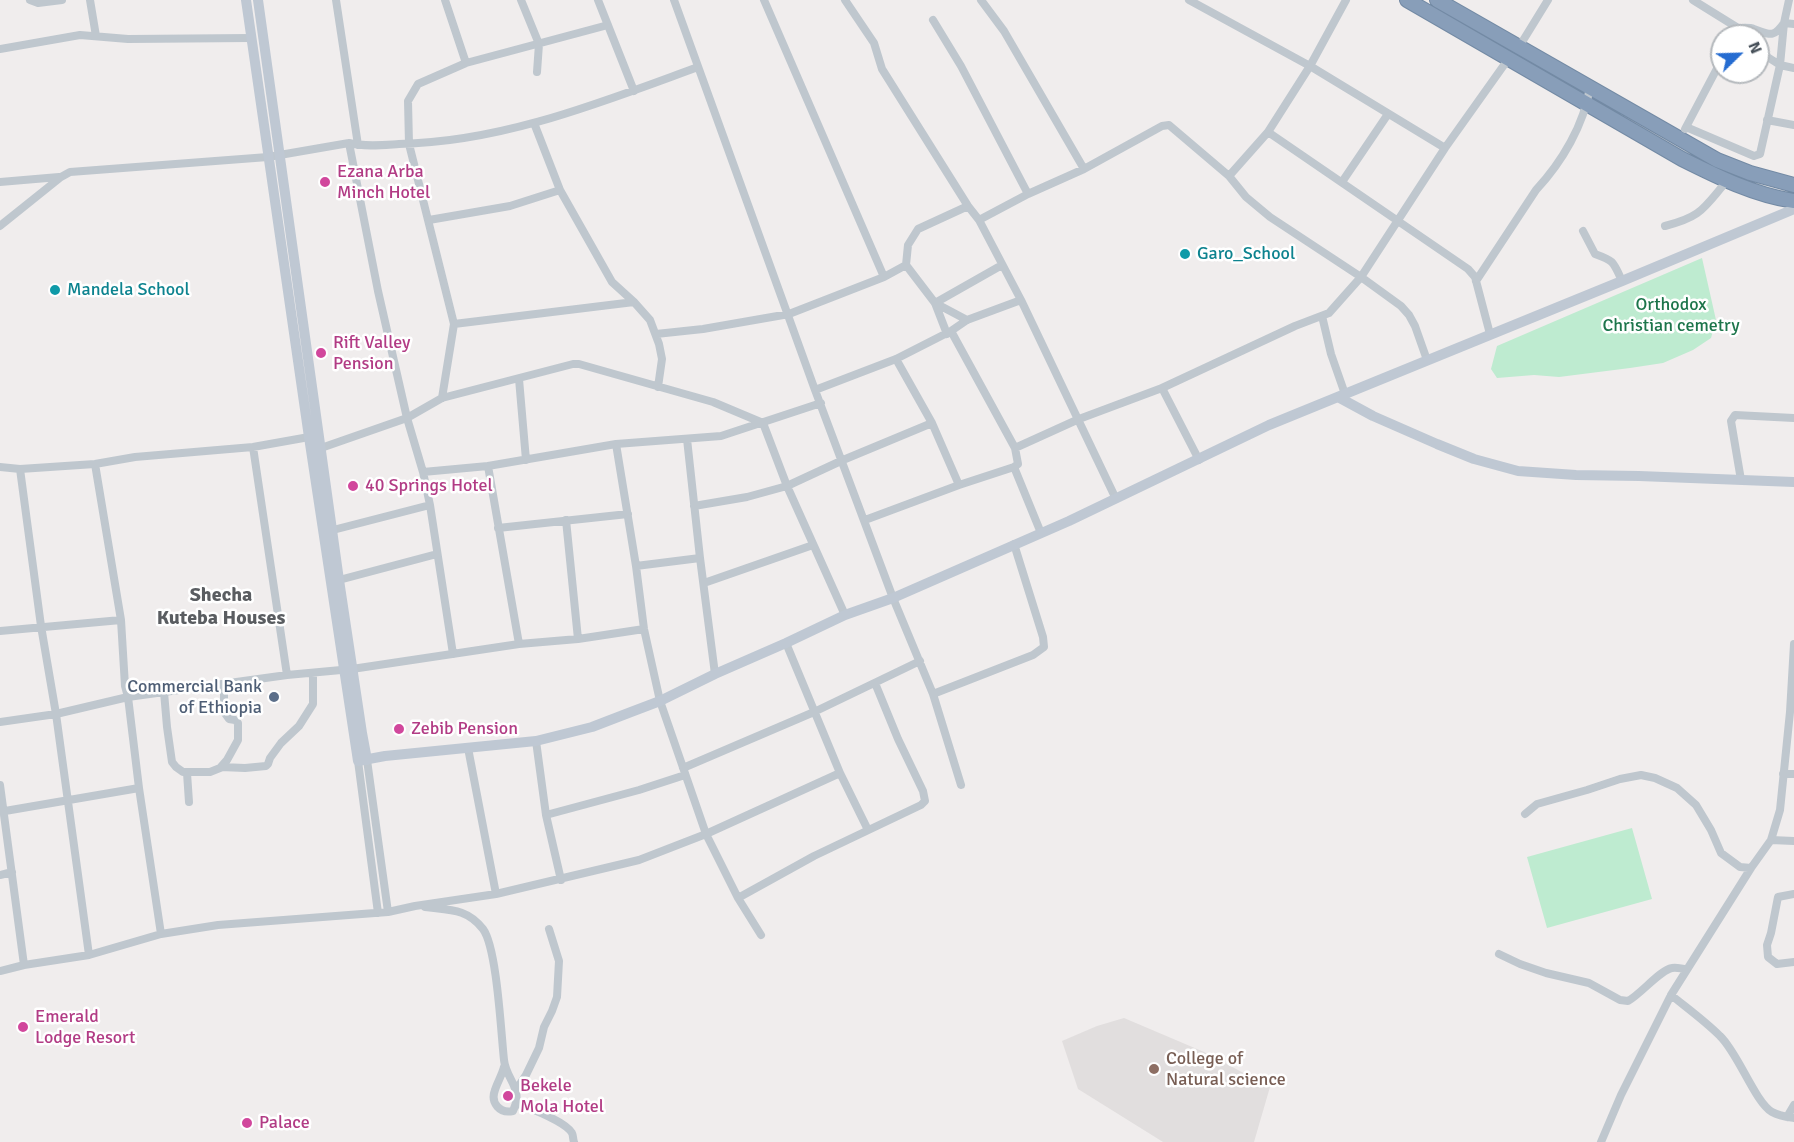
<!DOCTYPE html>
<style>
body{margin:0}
#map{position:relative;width:1794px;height:1142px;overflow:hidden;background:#f0eded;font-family:Signika,sans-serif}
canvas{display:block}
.north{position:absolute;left:1710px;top:24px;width:60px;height:60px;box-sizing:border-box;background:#fff;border:2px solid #b5b9bd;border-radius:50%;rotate:67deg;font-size:16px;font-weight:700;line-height:24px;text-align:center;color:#475059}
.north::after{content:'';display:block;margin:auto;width:21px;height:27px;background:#256cd1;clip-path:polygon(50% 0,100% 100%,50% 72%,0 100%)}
</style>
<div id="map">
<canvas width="1794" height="1142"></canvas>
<div class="north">N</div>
</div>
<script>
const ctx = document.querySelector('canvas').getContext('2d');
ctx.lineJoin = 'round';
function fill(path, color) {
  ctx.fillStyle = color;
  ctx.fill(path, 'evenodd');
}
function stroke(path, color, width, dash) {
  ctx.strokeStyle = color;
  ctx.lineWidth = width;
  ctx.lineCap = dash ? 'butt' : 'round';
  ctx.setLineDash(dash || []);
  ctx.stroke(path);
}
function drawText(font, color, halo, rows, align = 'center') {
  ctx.font = font + ' Signika,sans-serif';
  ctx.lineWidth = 5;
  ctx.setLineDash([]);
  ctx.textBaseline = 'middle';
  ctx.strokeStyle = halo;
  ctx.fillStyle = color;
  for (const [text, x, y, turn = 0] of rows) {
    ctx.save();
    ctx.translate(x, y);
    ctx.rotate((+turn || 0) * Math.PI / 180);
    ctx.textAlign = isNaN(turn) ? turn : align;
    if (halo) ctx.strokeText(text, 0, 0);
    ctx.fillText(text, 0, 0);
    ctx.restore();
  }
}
fill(new Path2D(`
 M1124 1018 1204 1052 1270 1087 1254 1142H1163L1078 1089 1062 1041 1097 1026Z`), '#e1dede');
fill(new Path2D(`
 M1702 258 1716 320 1711 338 1693 350 1663 363 1630 368 1559 377 1534 375 1497 378 1491 369 1497 346Z
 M1632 828 1652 899 1547 928 1527 857Z`), '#beebd0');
const highway = new Path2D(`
 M1407 0 1682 159C1718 177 1754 195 1794 201
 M1437 0 1717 160 1750 173 1794 185`);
stroke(highway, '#738aa4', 16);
stroke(new Path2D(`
 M30 0 38 3 62 0
 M90 0 96 36
 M336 0 358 145
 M445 0 466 63
 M521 0 539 44 537 72
 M598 0 634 91
 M674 0 815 390 893 598 933 694 961 785
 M764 0 884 277
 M845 0 874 43 882 69 968 206 979 220 1021 300 1116 499
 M981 0 1004 31 1084 169
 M1189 0 1310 66 1445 148
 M1693 0 1738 28 1734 36
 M933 20 961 66 1028 194
 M1741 36 1738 28C1743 28 1749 27 1754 29 1769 34 1773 39 1784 23L1794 24
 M1519 47 1548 0
 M0 49 80 35 128 39 250 38
 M1758 51 1780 65 1794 68
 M1767 120 1794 125
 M534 123 560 190 612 282 634 302 650 320 659 344 662 359 658 387
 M1686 127 1754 156 1760 154 1780 65 1784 23 1789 0
 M1685 129 1722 59
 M1268 132 1468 269 1475 277 1490 334
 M349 143 378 291 407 418 423 472 430 505 453 654
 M1229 176 1268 132 1310 66 1346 0
 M0 182 59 177
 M1342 182 1388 114
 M429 220 510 206 560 190
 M979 220 1028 194 1084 169 1162 126 1169 125 1229 176 1246 197 1270 217 1361 277 1401 306 1409 315 1415 326 1427 360
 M0 226 61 177 70 172 268 157 349 143C365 147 383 145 399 144 503 142 602 102 698 67
 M1665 226C1701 217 1703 209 1726 182
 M1583 231 1595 254C1614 261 1613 261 1622 281
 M1476 281 1536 190C1562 162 1584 125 1590 87
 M935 303 1002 265
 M935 303 967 320
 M1322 316 1331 354 1345 394
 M454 324 634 302
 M951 331 1015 448
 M656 334 703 329 789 314 884 277 906 265
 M947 334 935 303 906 265 908 245 918 229 968 206
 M896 359 932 423 959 485
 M519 379 526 460
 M1162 388 1295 326 1329 313 1361 277 1445 148 1509 58
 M815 390 896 359 951 331 967 320 1021 300
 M442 398 454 324 409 144 408 101 418 84 466 63 608 25
 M687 439 700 558 715 674
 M616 444 636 566 644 629 660 701 706 834 738 898 761 935
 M253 447 287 675
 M321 448 407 418 442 398 573 364H579L713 402 763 423 787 486 845 615
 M95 464 121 620 125 686 128 697 139 788 161 934
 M488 466 519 644
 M0 467 20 469 95 464 135 457 253 447 309 437
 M1014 467 1041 533
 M20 469 41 626 56 714 89 955
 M423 472 488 466 616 444 721 436 821 403
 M1741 480 1731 421 1735 415 1794 418
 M694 506 747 497 787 486 843 460 932 423
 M566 520 578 639
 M865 520 959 485 1014 467 1018 464 1015 448 1079 419 1162 388 1199 460
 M498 528 628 514
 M333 530 430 505
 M636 566 700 558
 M339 580 437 554
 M704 583 813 545
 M0 631 121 620
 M786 643 840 773 868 830
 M164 692 167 727 172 762 176 767 183 772H210L220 768 227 760 238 740V723L235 720 229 719 224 712V684
 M933 694 1033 655 1044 647 1043 637 1014 544
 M0 722 56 714 128 697 287 675 352 669 519 644 578 639 644 629
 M536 741 546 815 561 880
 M468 748 496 894
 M367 760 388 912
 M358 761 378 913
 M221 767 245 768 266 766 268 764 270 758 281 743 299 726 313 704V673
 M683 768 814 712 920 661
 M187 773 189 802
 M1783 774H1794
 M0 785 24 965
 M5 811 139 788
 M1525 814 1537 804 1587 790 1620 779 1641 775 1655 778 1677 788 1696 805 1711 830 1721 853 1740 867 1751 868
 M546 815 639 790 685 775
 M1771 840 1794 841
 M0 875 12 872
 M1794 894 1778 897 1771 933 1767 945 1768 957 1777 964 1794 962
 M738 898 814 856 921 805 925 801 923 791 898 739 875 683
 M425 907C449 910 467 908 483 929 497 948 501 1033 504 1060 506 1080 524 1088 513 1111 500 1114 490 1103 495 1090 497 1083 502 1075 504 1067
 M1499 954 1520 964 1546 973 1589 983 1620 1000 1628 1001C1641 994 1660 970 1672 968 1677 967 1682 969 1687 969
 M0 971 24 965 89 955 161 934 218 925 388 912 415 906 496 894 639 860 706 834 840 773
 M1671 995C1687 1008 1705 1021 1720 1036 1738 1053 1755 1102 1772 1112 1779 1116 1787 1117 1794 1118
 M516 1090 526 1075 539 1048 544 1027 552 1011 557 997 559 961 549 929
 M517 1103C529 1108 565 1121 572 1133 573 1134 573 1140 574 1142
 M1787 1117 1794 1105
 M1601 1142 1621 1095 1671 995 1751 868 1771 840 1780 810 1790 712 1794 644`), '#bfc7ce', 8);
stroke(new Path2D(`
 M246 0 309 437 358 761 385 756 536 741 592 727 631 712 660 701 715 674 786 643 845 615 893 598 1069 521 1269 425 1622 281 1794 209
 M258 0 339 580 362 733 367 760
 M1338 397 1373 416 1437 444 1474 459 1518 471 1576 475 1639 476 1794 482`), '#bfc8d3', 10);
stroke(highway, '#889eb9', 14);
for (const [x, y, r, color] of [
 [325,182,6,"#d1479c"],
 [1185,254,6,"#0f9aa8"],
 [55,290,6,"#0f9aa8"],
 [321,353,6,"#d1479c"],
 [353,486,6,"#d1479c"],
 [274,697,6,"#5c6f8a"],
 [399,729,6,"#d1479c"],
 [23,1027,6,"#d1479c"],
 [1154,1069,6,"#8d6e63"],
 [508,1096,6,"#d1479c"],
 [247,1123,6,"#d1479c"]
]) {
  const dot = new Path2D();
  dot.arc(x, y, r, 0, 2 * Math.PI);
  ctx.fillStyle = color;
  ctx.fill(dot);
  stroke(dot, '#fff', 2);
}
drawText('18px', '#b23c85', '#fff', [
 ["Ezana Arba",337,172],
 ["Minch Hotel",337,193],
 ["Rift Valley",333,343],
 ["Pension",333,364],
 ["40 Springs Hotel",365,486],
 ["Zebib Pension",411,729],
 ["Emerald",35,1017],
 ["Lodge Resort",35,1038],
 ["Bekele",520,1086],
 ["Mola Hotel",520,1107],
 ["Palace",259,1123]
], 'left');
drawText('18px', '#0d838f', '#fff', [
 ["Garo_School",1197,254],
 ["Mandela School",67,290]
], 'left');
drawText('18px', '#1d754b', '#fff', [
 ["Orthodox",1671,305],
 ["Christian cemetry",1671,326]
]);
drawText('18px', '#4e5e75', '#fff', [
 ["Commercial Bank",262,687],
 ["of Ethiopia",262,708]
], 'right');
drawText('18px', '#785e54', '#fff', [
 ["College of",1166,1059],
 ["Natural science",1166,1080]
], 'left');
drawText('bold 20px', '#5a5d61', '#fff', [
 ["Shecha",221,596],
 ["Kuteba Houses",221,619]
]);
</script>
